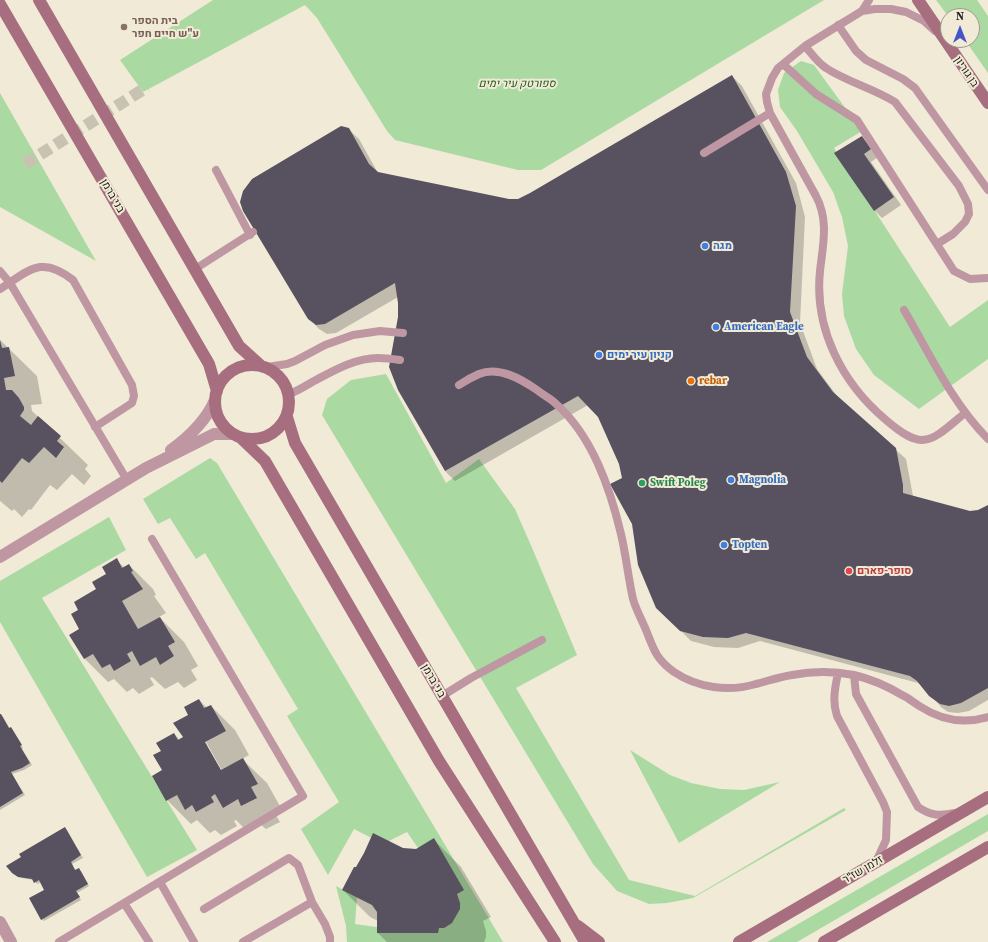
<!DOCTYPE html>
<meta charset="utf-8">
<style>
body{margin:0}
#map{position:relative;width:988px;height:942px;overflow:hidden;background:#f0ead7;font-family:"Source Serif 4",serif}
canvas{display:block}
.north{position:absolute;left:940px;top:8px;width:40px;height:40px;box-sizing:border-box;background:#f0ead7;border:1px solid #9e9a8b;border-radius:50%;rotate:0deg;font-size:11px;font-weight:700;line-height:16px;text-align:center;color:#23211a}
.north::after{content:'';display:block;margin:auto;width:14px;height:18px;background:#4455c9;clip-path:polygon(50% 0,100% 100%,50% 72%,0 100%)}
</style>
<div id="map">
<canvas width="988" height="942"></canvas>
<div class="north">N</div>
</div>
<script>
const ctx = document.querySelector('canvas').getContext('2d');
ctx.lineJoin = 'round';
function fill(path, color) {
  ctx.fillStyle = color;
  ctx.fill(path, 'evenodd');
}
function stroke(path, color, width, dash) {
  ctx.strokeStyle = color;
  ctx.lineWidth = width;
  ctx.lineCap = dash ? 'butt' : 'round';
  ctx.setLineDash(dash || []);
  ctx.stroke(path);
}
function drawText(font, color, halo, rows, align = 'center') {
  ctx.font = font + ' "Source Serif 4",Heebo,serif';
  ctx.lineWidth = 4;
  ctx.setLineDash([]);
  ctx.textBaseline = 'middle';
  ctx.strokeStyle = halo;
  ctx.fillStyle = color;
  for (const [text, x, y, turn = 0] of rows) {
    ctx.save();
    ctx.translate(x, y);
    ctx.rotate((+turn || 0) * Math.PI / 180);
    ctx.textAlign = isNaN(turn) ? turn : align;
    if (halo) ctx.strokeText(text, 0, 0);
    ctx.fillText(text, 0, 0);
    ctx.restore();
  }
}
fill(new Path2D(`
 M213 0H824L541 170H518L395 140 387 131 317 18 305 5 143 92 120 60Z
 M936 0H977L988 16V73L965 40H972V16H948Z
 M801 61 814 65 862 131 834 148 950 327 988 300V359L919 409 874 375 856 349 844 316 842 294 848 246 842 217 833 192 797 131 780 107 778 90 784 73Z
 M0 93 96 261 0 207Z
 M386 374 446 483 479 459 515 509 533 550 577 655 516 688 629 880 695 896 844 808 846 810 693 898 667 903 649 904 617 891 593 864 322 415 327 399 351 380Z
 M210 458 217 463 503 942H347L346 926 336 886 357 897 355 924 412 932 445 887 407 832 383 844 354 829 328 875 301 829 339 802 287 716 298 709 205 553 196 559 170 518 158 524 143 499Z
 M109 517 126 550 42 598 197 850 147 877 0 622V581Z
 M630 750 670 775 691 783 720 789 744 790 780 782 679 843Z
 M988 814V831L797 942H767Z`), '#aadaa2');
fill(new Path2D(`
 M732 76 742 86 796 183 805 217 800 323 817 369 840 400 906 459 913 496 970 512 979 511 988 507V700L969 711 958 713 948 712 941 707 925 688 918 683 760 641 738 648 714 647 691 641 657 607 634 527 620 464 599 416 588 405 455 481 445 471 399 317 398 297 336 333 327 334 319 329 309 318 348 129 359 139 378 173 509 200H518L530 194Z
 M862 138 870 145 878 157 871 162 901 205 882 218 874 210 836 154Z
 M0 340 37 376 42 404 31 405 32 411 88 465 85 469 91 476 84 485 72 474 57 490 50 485 31 510 29 509 22 517 14 509 12 511 0 501Z
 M116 560 125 568 129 565 153 589 156 595 154 596 166 613 159 617 184 642 198 666 191 670 197 680 184 688 178 682 165 689 152 677 150 678 154 685 139 694 133 688 127 692 114 679 108 682 84 658 81 630 80 611 97 590Z
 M199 700 207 708 211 706 235 730 249 755 242 759 267 783 281 808 274 812 280 822 266 829 260 824 247 831 236 820 234 821 237 826 221 835 215 830 210 833 197 820 191 824 167 800 162 752 174 734 180 740 184 737 189 715ZM204 742H206L224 774 223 775Z
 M0 715 3 717 10 729 13 731 23 748 22 749 32 765 24 770 12 774 25 795 0 810Z
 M67 830 83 858 72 864 76 871H81L89 886 77 893 81 900 44 921 42 919 45 890 41 882 37 884 34 880 22 878 13 872Z
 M434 840 461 867 491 917 483 921 486 931V937L484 942H387L378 933V921L370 917 343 890 403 849 416 850Z`), '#0003');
fill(new Path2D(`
 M732 75 786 172 796 206 790 312 807 357 833 392 896 448 903 485V493L970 511 978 510 988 505V688L961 703 949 706 940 704 929 696 917 681 910 676 746 633 728 638 703 637 680 631 656 608 638 565 632 524 610 484 622 478 619 464 598 417 578 396 445 471 398 390 389 367 398 317V303L395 283 325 324 316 325 308 319 243 211 240 202 243 191 252 179 341 126 349 128 369 164 378 172 509 199H518L530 193Z
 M862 136 871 149 864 154 894 197 874 211 834 153Z
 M0 340 2 348 9 347 15 376 4 378 6 390H12L19 398 24 407V410L20 416 31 425 38 416 61 436 57 441 64 447 56 458 44 447 29 463 22 458 2 483 0 481Z
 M117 558 122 568 129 564 133 571 131 572 143 589 122 601 138 629 160 617 175 642 168 646 174 656 160 665 156 657 140 666 132 651 127 654 131 661 114 671 110 664 102 668 93 654 84 659 69 635 79 629 71 614 78 610 74 602 96 589 92 582 106 574 102 567Z
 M199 699 204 708 211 705 226 731 205 742 221 770 243 758 258 784 251 787 257 798 241 806 238 799 223 808 215 794 211 797 214 802 196 812 192 805 185 810 177 795 166 801 152 776 162 770 153 755 161 751 156 743 174 733 178 740 183 737 173 723 188 715 184 707Z
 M0 714H1L9 728 11 727 22 745 20 746 30 763 22 768 11 772 23 793 0 807Z
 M65 827 81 855 71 862 75 870 79 868 88 884 76 891 80 897 41 920 29 898 44 890 39 880 34 883 32 879 18 877 12 873 6 866 21 857 19 854Z
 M373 833 403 848 416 849 434 838 464 890 457 894 460 903V909L452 923 444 928H439L438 933H377V912L372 905 342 890 354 867H356L364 853Z`), '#575160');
stroke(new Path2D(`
 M25 164 147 87`), '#c7c2b1', 12, [12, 6]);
stroke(new Path2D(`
 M862 11 869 0
 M838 25 856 51 866 60 903 79 915 88 988 190
 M935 31 924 21 906 12 891 9H875L862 11 805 46 778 68 772 78 766 94 767 102 770 113 816 196C829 221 823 244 820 271 814 329 842 383 886 420 924 453 931 441 965 413
 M805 46C811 53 818 63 826 68 847 82 873 88 895 102L959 186 968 204 969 214 965 222 953 234 937 244
 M783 64 816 94 857 120 954 271 970 279 988 278
 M704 153 770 113
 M216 170 250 235
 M195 269 253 232
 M0 271 10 283 127 480
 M0 289C30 270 41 255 73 280L132 385 134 396 132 403 95 427
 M904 310C930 354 952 403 988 439
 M267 367 287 364 295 361 325 345 353 335 380 331 403 333
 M459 385C465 381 472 377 479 374 499 366 521 379 537 390 543 395 550 398 555 403 592 435 610 488 621 534 626 555 628 577 633 599 636 610 642 620 646 630 654 650 656 659 674 672 698 688 728 692 756 684 768 681 779 677 792 675 812 671 834 671 854 675 871 679 887 686 902 695 909 698 914 703 921 707 941 720 964 724 988 717
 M289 394C298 391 305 386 314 381 333 371 355 358 378 358 385 358 393 359 400 360
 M838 673C835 688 832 701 837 716L883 802 887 812 886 840 876 862
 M854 675 856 694 918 807C931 816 940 816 955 813
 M442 696 471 678 542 640
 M160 882 194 942
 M124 903 149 942
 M204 909 289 858 298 865 312 902 325 924 330 937V942
 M59 942 303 796 152 539
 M243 942 312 902`), '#bf97a2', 8);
stroke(new Path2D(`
 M171 450C189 437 206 421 215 400
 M0 557 146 468 214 434H233
 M0 922 11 942`), '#bf97a2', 12);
stroke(new Path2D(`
 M39 0 239 346 260 365
 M918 0 988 103
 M0 4 209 364 217 391
 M215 402a37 37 0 1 1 74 0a37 37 0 1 1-74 0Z
 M287 417 295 443 585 942
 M241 438 265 461 439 761 555 942
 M578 926 599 942
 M739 942 988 797
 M824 942 988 847`), '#a76e7f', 12);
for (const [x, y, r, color] of [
 [124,27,4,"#8d6e63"],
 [705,246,4,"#3f7fe0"],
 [716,327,4,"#3f7fe0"],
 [599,355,4,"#3f7fe0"],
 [691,381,4,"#e8710a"],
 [731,480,4,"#3f7fe0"],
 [642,483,4,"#2e9e5b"],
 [724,545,4,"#3f7fe0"],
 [849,571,4,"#e0444e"]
]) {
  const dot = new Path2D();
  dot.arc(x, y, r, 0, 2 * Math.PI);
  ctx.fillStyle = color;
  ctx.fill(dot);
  stroke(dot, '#f0ead7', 1.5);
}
drawText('bold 11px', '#785e54', '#f0ead7', [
 ["בית הספר",132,21],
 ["ע\"ש חיים חפר",132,34]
], 'left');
drawText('11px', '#23211a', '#f0ead7', [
 ["בן גוריון",966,72,56],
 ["בני ברמן",112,196,60],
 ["בני ברמן",433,681,60],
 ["זלמן שז\"ר",863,870,-30]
]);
drawText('italic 11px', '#235a1a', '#f0ead7', [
 ["ספורטק עיר ימים",517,84]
]);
drawText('bold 11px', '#366cbe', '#f0ead7', [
 ["מגה",713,246],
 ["American Eagle",724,327],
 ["קניון עיר ימים",607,355],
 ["Magnolia",739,480],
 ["Topten",732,545]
], 'left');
drawText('bold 11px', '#c56008', '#f0ead7', [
 ["rebar",699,381]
], 'left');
drawText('bold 11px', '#27864d', '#f0ead7', [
 ["Swift Poleg",650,483]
], 'left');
drawText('bold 11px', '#be3a42', '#f0ead7', [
 ["סופר-פארם",857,571]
], 'left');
</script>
